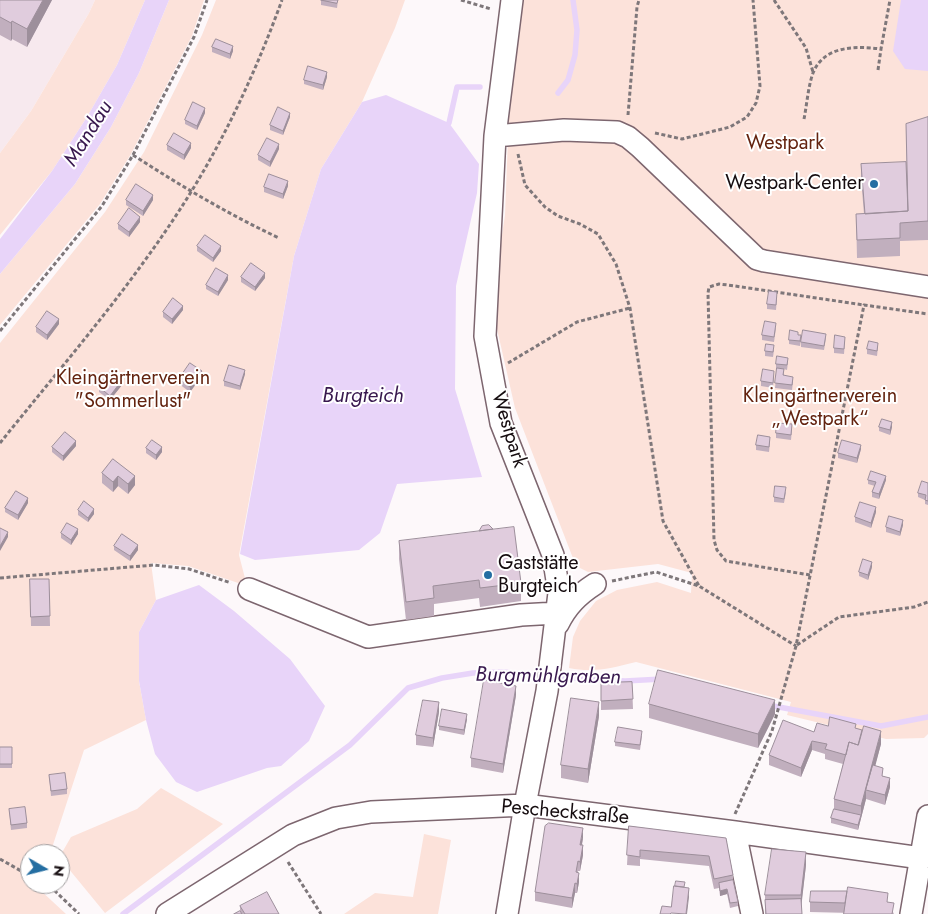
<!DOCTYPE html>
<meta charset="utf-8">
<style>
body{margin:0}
#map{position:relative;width:928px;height:914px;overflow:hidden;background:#fdf8fa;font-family:Jost,sans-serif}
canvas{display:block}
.north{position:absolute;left:20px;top:844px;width:50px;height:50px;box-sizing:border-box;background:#fff;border:1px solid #a19e9f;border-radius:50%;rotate:98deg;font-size:14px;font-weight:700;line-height:20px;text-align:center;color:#150c0f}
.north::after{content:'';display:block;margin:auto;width:18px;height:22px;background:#246ea2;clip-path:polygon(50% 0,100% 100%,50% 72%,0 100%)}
</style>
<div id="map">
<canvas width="928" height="914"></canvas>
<div class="north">N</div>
</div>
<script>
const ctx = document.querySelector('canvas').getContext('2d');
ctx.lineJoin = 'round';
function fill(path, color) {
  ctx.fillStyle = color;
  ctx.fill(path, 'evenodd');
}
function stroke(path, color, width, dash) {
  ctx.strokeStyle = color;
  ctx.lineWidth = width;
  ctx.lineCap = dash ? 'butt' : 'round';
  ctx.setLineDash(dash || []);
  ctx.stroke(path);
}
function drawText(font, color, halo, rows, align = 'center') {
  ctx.font = font + ' Jost,sans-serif';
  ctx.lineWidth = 4;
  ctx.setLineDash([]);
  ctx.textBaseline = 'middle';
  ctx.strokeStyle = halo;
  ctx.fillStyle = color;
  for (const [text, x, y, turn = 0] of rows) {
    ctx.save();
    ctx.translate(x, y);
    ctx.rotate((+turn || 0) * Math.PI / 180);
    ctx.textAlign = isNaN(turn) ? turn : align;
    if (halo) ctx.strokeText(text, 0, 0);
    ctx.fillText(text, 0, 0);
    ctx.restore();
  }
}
fill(new Path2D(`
 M0 0H95L89 13 31 111 0 153Z`), '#f7e9ee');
fill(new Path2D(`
 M95 0H145L117 65 87 117 52 171 0 235V153L31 111 89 13Z
 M169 0H204L192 36 131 154 100 204 0 325V274L75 184 111 127 139 73Z
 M216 0H405L395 28 362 102 321 169 294 256 239 555 247 586 188 566 151 563 156 600 139 632V681L146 720 84 750 50 854H30V884H39L38 888 66 914H0V343L105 212 144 152 202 35Z
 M520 0H928V734L924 738 886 739 787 715 791 702 636 662C612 668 593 673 569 668L573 637 580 621 596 601 617 590 657 582 691 593 692 573 658 564 588 572 576 566 515 408 497 329 495 282 505 215 512 35Z
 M161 788 223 824 105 913 68 868 60 866V856L71 837 137 809Z
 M424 834 451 840 438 914H344L375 893 413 897Z`), '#fce2da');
fill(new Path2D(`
 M145 0H169L139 73 111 127 75 184 0 274V239L52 171 87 117 117 65Z
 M901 0H928V71L905 69 893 51Z
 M386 95 449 123 479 164 477 193 456 286 455 389 482 477 397 484 380 533 359 550 255 560 240 554 294 256 321 169 362 102Z
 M199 585 234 611 290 659 325 706 309 741 281 766 267 768 197 792 176 782 155 754 146 720 139 681V632L156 600Z`), '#e8d4f9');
stroke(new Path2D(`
 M558 93 568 80 575 55 577 30 573 0
 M449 123 457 87H480
 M554 677 625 681 662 679
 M768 705 881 726 928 717
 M123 914 350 745 408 688 442 678 473 673 503 672 544 676`), '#e8d4f9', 5.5);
const minor = new Path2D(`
 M495 136 564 130 617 132 628 137 640 147 757 259 764 261 928 287
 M249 589 368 637 521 615 557 613
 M558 624C567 606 578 595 595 584
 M735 832 752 914
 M167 914 293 835 336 818 371 812 525 805 735 832 921 858 928 857
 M507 914 525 805 547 691 559 593 553 555 501 423 485 336 495 136 512 0
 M911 914 928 816`);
stroke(minor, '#7d666f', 24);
stroke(new Path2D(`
 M461 0 491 9
 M774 0 806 48 813 72
 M878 70 881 49
 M628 115 637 7 639 0
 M804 119C807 104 808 87 813 73 824 45 857 46 881 49L890 0
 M655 133 682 139 730 127 747 117 756 103 760 86 753 0
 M518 154 525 185 545 207 558 216 580 224 598 234 616 264 630 308 663 521 699 586
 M133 155C181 186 228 214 279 238
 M0 331 102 206 133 155 194 37 207 0
 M508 363 577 322 630 308
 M0 443C66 361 136 281 191 192 228 132 258 66 282 0
 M810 575 726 561 717 550 714 540 708 293 709 287 719 284 728 285 864 305
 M0 578 154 565 189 569 231 583
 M612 581 656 572 699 586 796 646
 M797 645 839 617 914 607 928 602
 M735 814 772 731 796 646 864 305 928 314
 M0 859 30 876
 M288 862 321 914
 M43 884 55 891 79 914`), '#7e777a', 3, [4, 2.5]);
stroke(minor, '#fff', 21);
fill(new Path2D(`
 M0 0H52L27 47 12 39 11 41 0 35Z
 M321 0H338L337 8 321 5Z
 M212 47 233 51 230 59 212 52Z
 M327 77 323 90 304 84V80Z
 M205 113 197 130 185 124V120Z
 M290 117 283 135 270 130V125Z
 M928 117V240L900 241V256L857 258 856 214H864L861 178V164L907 184 906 124Z
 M167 145 191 148 184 160 167 150Z
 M279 149 270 167 258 160V155Z
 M288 186 283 199 264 192V187Z
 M126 200H153L143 216 126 205Z
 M140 222 129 237 118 229V224Z
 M197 246 221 251 213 262 197 251Z
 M241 277 265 278 255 291 241 282Z
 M228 280 218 296 206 289V285Z
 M777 297 776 310 767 309V304Z
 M183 310 172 324 163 317V312Z
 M59 324 47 340 36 332V327Z
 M776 328 774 342 762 340V335Z
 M798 335 801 340 800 346 789 344V340Z
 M826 338 824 350 801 347V342Z
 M845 341 844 354 834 353V348Z
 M878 347 877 356 867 354V349Z
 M774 350 773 357 765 356V351Z
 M788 362 787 370 784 369V376L793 382 792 390 775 388 777 369H776V364Z
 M245 374 240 390 224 386V381Z
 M202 376 190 392 179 384V379Z
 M774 376 773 388 761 386V381Z
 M122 385 110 400 99 392V387Z
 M879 427H892L890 435 879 431Z
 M792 429 791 440 776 438V433Z
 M770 442 769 452 756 450V445Z
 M76 446 63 461 52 452V447Z
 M146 448 162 452 156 460 146 453Z
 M861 449 857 463 838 458V453Z
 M113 459 135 485 128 494 118 486 113 492 102 483V473Z
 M868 480H886L879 499 872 497V492L875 486 868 484Z
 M928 483V505L925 504V500L918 497V493Z
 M786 492 784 503 774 502V497Z
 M28 503 18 520 5 512V508Z
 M78 510 94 514 88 522 78 515Z
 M876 512 871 528 855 522V517Z
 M903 525 900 536 886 532V527Z
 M61 533 78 534 71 545 61 538Z
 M399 541 521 583V601L480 607 479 598 434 604V616L406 620 399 559Z
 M114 546 138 550 130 561 114 550Z
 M872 567 868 580 859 576V572Z
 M30 579H49L50 626H31Z
 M632 682 633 709 601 710V683Z
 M516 695 503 773 471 767V758Z
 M649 704 775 714 758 748 649 718Z
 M439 712 433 747 416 745V735Z
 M599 716 588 783 561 778V765Z
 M467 719 464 735 439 730V726Z
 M828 726 856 729 881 744 875 765 883 777 890 787 885 805 866 799 858 830 831 823V818L834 809V799L843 764 825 759V754L812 750 801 777 769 765V755Z
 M642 736 640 750 615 746V742Z
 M0 747H12V768H0Z
 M49 775 67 789V794L51 796Z
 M9 809 27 823V828L11 830Z
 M629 826 726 838 733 875V880L738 902V906L730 908 727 894 720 896 719 888 714 889 709 866 640 859V866L627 865Z
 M583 838 582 845 583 855 580 871H578V873L579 882 577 893H575L572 908 535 901V892Z
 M806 865 801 905 802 914H765V895Z
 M810 902H888L894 914 810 912Z
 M240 906 279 914H234L240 911Z`), '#c1afbe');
fill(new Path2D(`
 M43 0H52L27 47V29Z
 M12 21V39L11 41V23Z
 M233 46V51L230 59V54Z
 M327 72V77L323 90V85Z
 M205 108V113L197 130V126Z
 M290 113V117L283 135V131Z
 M191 143V148L184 160V155Z
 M279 144V149L270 167V162Z
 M288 181V186L283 199V194Z
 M153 195V200L143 216V211Z
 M140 217V222L129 237V232Z
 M221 246V251L213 262V258Z
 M265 273V278L255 291V287Z
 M228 275V280L218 296V292Z
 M183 306V310L172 324V319Z
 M59 319V324L47 340V335Z
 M245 370V374L240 390V386Z
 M202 371V376L190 392V387Z
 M122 380V385L110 400V396Z
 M892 422V427L890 435V430Z
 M76 441V446L63 461V456Z
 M861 445V449L857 463V458Z
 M162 447V452L156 460V455Z
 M118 476V486L113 492V482Z
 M135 476V485L128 494V484Z
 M886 476V480L879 499V494Z
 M28 498V503L18 520V515Z
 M876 507V512L871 528V523Z
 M94 509V514L88 522V518Z
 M903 520V525L900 536V532Z
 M78 529V534L71 545V540Z
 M8 532V537L0 551V546Z
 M138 545V550L130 561V556Z
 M872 562V567L868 580V575Z
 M516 686V695L503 773V764Z
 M775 700V714L758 748V734Z
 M439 702V712L433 747V738Z
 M599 702V716L588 783V769Z
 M467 714V719L464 735V730Z
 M881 731V744L869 790H866V799L858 830V825L861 815V806Z
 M812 741V750L801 777V768Z
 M890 778V787L885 805V795Z
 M583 828V838L580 854V845Z
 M583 845V855L580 871V862Z
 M806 852V865L801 909V895Z
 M579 873V882L577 893V884Z
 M575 883V893L572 908V898Z
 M689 888V897L687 914H686Z
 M727 889V894L720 896V891Z`), '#9d8f9b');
const building = new Path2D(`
 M0 0H43L27 29 12 21 11 23 0 17Z
 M321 0H338L337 3Z
 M216 39 233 46 230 54 212 47Z
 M308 66 327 72 323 85 304 80Z
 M193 102 205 108 197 126 185 120Z
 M278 107 290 113 283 131 270 125Z
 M928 117V221L900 223V238L857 240 856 214 908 211 906 124Z
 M174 133 191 143 184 155 167 145Z
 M267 138 279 144 270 162 258 155Z
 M906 162 908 211 865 214 861 164Z
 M269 174 288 181 283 194 264 187Z
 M136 184 153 195 143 211 126 200Z
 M129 208 140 217 129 232 118 224Z
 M205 235 221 246 213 258 197 246Z
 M251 263 265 273 255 287 241 277Z
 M216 268 228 275 218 292 206 285Z
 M769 291 777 292 776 305 767 304Z
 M173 298 183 306 172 319 163 312Z
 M47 311 59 319 47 335 36 327Z
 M765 321 776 323 774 337 762 335Z
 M790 330 798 332V335H801L800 341 789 340Z
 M803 330 826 334 824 346 801 342Z
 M835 335 845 337 844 349 834 348Z
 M869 341 878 343 877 351 867 349Z
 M766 344 774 345 773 352 765 351Z
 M777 356 788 358 787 365 776 364Z
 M190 363 202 371 190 387 179 379Z
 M229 365 245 370 240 386 224 381Z
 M777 368 784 369 783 375 793 377 792 385 775 383Z
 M763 369 774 371 773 383 761 381Z
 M111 371 122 380 110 396 99 387Z
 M882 419 892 422 890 430 879 427Z
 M777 423 792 424 791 435 776 433Z
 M65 432 76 441 63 456 52 447Z
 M758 435 770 437 769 447 756 445Z
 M152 440 162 447 156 455 146 448Z
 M842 440 861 445 857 458 838 453Z
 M113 459 135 476 128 484 118 476 113 482 102 473Z
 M871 471 886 476 879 494 872 492 876 482 868 480Z
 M922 481 928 483V501L925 500 926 495 918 493Z
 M775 486 786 487 784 499 774 497Z
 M16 491 28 498 18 515 5 508Z
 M84 501 94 509 88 518 78 510Z
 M860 502 876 507 871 523 855 517Z
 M889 516 903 520 900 532 886 527Z
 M67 523 78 529 71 540 61 533Z
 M489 525 493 529 479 531 482 526Z
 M514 527 521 583 480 588 479 580 433 586 434 598 406 602 399 541Z
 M0 528 8 532 0 546Z
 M122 534 138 545 130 556 114 546Z
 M863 559 872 562 868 575 859 572Z
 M30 579H49L50 616 31 617Z
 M658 670 775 700 758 734 649 704Z
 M484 680 516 686 503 764 471 758Z
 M632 682 633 699 601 701V683Z
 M571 698 599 702 588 769 561 765Z
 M423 700 439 702 433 738 416 735Z
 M442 709 467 714 464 730 439 726Z
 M830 717 856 724 855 728 862 730 858 745 849 742 846 755 825 749 827 744 812 741 801 768 769 755 783 720 814 732 817 723 828 726Z
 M864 726 881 731 861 806 834 799 849 742 858 745Z
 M618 727 642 731 640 745 615 742Z
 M0 747H12V764H0Z
 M873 765 883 768 882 776 890 778 885 795 866 790Z
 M65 773 67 789 51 791 49 775Z
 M25 807 27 823 11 825 9 809Z
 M834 809 861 815 858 825 831 818Z
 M549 823 583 828 580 845H583L580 862 578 861 576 872 579 873 577 884 575 883 572 898 535 892 545 826Z
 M629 826 726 838 733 875 714 879 709 856 640 850V857L627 855Z
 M772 849 806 852 801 895H765Z
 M733 880 738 902 730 903 727 889 720 891 719 883Z
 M676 881 685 882 684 887 675 886Z
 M674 886 689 888 686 914 671 913 670 914H660L662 906 671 907Z
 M848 887 888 893 887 902 894 903 892 914H844Z
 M811 891H847L845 903 810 902Z
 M267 892 279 914H245L240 906Z
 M801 899 802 914H766L765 900Z
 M240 911 242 914H234Z`);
fill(building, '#e0ccdd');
stroke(building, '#9d8f9b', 1);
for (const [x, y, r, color] of [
 [874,184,5,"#246ea2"],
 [488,575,5,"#246ea2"]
]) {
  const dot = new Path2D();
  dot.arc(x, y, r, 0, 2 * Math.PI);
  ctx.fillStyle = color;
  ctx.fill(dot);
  stroke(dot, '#fff', 2);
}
drawText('20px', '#63230f', '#fff', [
 ["Westpark",785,144],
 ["Kleingärtnerverein",133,379],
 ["\"Sommerlust\"",133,402],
 ["Kleingärtnerverein",820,397],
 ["„Westpark“",820,420]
]);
drawText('20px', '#150c0f', '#fff', [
 ["Westpark-Center",864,184],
 ["Gaststätte",498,564,"left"],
 ["Burgteich",498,587,"left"]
], 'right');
drawText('20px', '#150c0f', '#fff', [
 ["Westpark",508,430,73],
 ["Pescheckstraße",565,813,5]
]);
drawText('italic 21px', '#38184e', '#fff', [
 ["Mandau",89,134,-58],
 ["Burgteich",363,397],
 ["Burgmühlgraben",548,677,1]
]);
</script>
